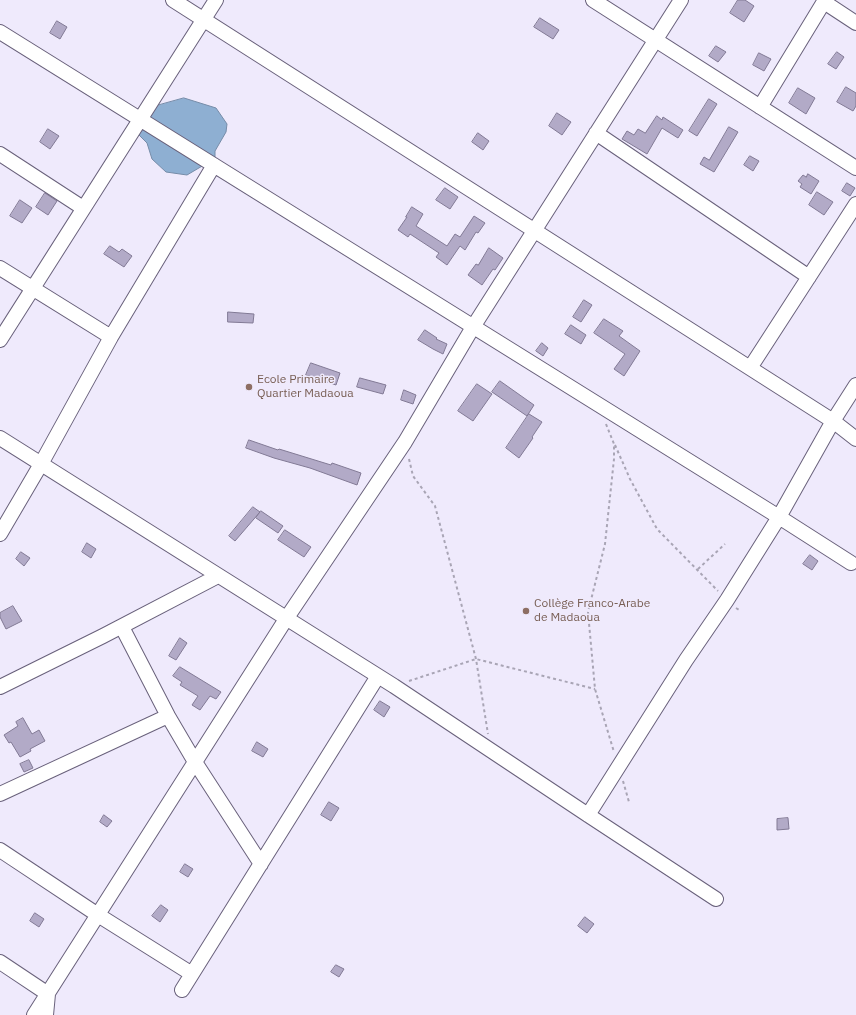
<!DOCTYPE html>
<meta charset="utf-8">
<style>
body{margin:0}
canvas{display:block;background:#efeafc}
</style>
<canvas width="856" height="1015"></canvas>
<script>
const ctx = document.querySelector('canvas').getContext('2d');
ctx.lineJoin = 'round';
function fill(path, color) {
  ctx.fillStyle = color;
  ctx.fill(path, 'evenodd');
}
function stroke(path, color, width, dash) {
  ctx.strokeStyle = color;
  ctx.lineWidth = width;
  ctx.lineCap = dash ? 'butt' : 'round';
  ctx.setLineDash(dash || []);
  ctx.stroke(path);
}
function drawText(font, color, halo, rows, align = 'center') {
  ctx.font = font + ' "IBM Plex Sans",sans-serif';
  ctx.lineWidth = 3;
  ctx.setLineDash([]);
  ctx.textBaseline = 'middle';
  ctx.strokeStyle = halo;
  ctx.fillStyle = color;
  for (const [text, x, y, turn = 0] of rows) {
    ctx.save();
    ctx.translate(x, y);
    ctx.rotate((+turn || 0) * Math.PI / 180);
    ctx.textAlign = isNaN(turn) ? turn : align;
    if (halo) ctx.strokeText(text, 0, 0);
    ctx.fillText(text, 0, 0);
    ctx.restore();
  }
}
const water = new Path2D(`
 M184 98 216 108 227 124 226 132 215 151V161L209 162 187 175 166 172 152 159 147 143 137 133 152 107Z`);
fill(water, '#8eafd2');
stroke(water, '#768ca8', 1);
const building = new Path2D(`
 M738 0H745L754 6 744 22 730 13Z
 M540 18 559 30 553 39 534 27Z
 M57 21 67 27 60 39 50 33Z
 M716 46 726 52 718 62 709 56Z
 M837 52 844 57 836 69 828 64Z
 M759 53 771 59 764 71 753 65Z
 M846 87 856 93V106L853 111 837 102Z
 M798 88 815 98 806 114 789 103Z
 M709 99 717 104 697 136 689 131Z
 M557 113 571 122 562 135 549 126Z
 M657 116 662 120 663 117 683 130 678 138 662 128 647 154 622 139 627 131 634 135 638 129 645 133Z
 M729 127 738 132 714 172 700 164 704 157 709 160Z
 M48 129 59 136 50 149 40 142Z
 M478 133 489 141 483 150 472 142Z
 M750 156 759 161 753 171 744 165Z
 M808 174 819 181 811 194 800 187 802 184 798 181 803 175 806 177Z
 M847 183 855 188 850 196 842 191Z
 M445 188 458 197 450 209 436 200Z
 M817 192 833 202 824 215 809 205Z
 M45 193 57 201 48 215 36 207Z
 M20 200 32 208 22 223 10 216Z
 M412 207 423 214 416 226 447 246 455 234 460 237 474 216 485 223 478 233 476 232 465 250 460 246 447 265 436 257 439 253 410 234 408 237 398 230 407 217H406Z
 M110 246 119 252 122 249 132 256 124 267 104 254Z
 M489 248 503 258 495 270 493 269 482 285 468 275 476 264 478 265Z
 M584 300 592 305 581 322 573 317Z
 M228 312 254 314 253 323 228 322Z
 M604 319 623 331 619 336 640 351 624 376 614 369 625 354 594 333Z
 M571 325 586 335 581 344 565 334Z
 M425 330 437 338 436 339 447 344 443 354 433 349 418 340Z
 M542 343 548 348 543 356 536 351Z
 M311 363 340 373 336 385 306 375Z
 M360 378 386 385 383 394 357 387Z
 M500 381 534 405 527 416 492 392Z
 M477 384 492 394 473 421 458 411Z
 M404 390 416 395 413 404 401 400Z
 M529 414 542 422 532 437 533 438 519 458 506 448Z
 M249 440 278 450 279 449 331 465 332 463 361 473 357 485 310 468 274 458 246 448Z
 M253 507 260 512 235 541 229 536Z
 M261 511 283 526 278 533 256 518Z
 M285 530 311 547 304 557 278 540Z
 M87 543 96 549 91 558 82 552Z
 M21 552 30 558 24 566 16 559Z
 M810 555 818 561 812 570 803 564Z
 M13 606 22 621 6 629 0 617V613Z
 M180 638 187 643 176 660 169 656Z
 M180 667 221 692 216 699 210 696 200 710 192 705 198 696 180 685 182 682 173 676Z
 M380 701 390 707 384 717 374 710Z
 M23 718 32 734 39 730 45 741 30 749 31 751 20 757 11 742 9 743 4 735 18 726 16 722Z
 M257 742 268 749 263 757 252 751Z
 M29 760 33 768 24 772 20 764Z
 M329 802 339 808 331 821 321 815Z
 M104 815 112 821 107 827 100 822Z
 M788 818 789 829 777 830V819Z
 M185 864 193 869 188 877 180 872Z
 M161 905 168 910 160 922 152 916Z
 M35 913 44 919 39 927 30 921Z
 M585 917 594 924 587 933 578 926Z
 M336 965 344 969 339 977 331 972Z`);
fill(building, '#b2aac7');
stroke(building, '#827a95', 1);
const minor = new Path2D(`
 M173 0 833 421 856 439
 M593 0 856 168
 M824 2 856 23
 M0 32 779 517 851 563
 M760 107 825 0
 M596 133 809 277
 M0 154 83 208
 M0 268 111 337
 M0 340 216 0
 M750 368 856 204
 M0 438 394 686 588 815 716 899
 M0 534 41 464 111 337 214 165
 M122 627 168 716 195 762 261 864
 M0 687 103 636 218 576
 M0 794 168 716
 M588 815 686 660 727 600 779 517 833 421 856 385
 M0 850 98 915 192 974
 M0 962 48 994 46 1015
 M182 990 378 676
 M34 1015 286 619 405 442 473 327 681 0`);
stroke(minor, '#69617b', 16);
stroke(new Path2D(`
 M606 424 614 444V459L605 544 588 612 595 689 614 752
 M615 445 630 479 657 529 718 591
 M409 459 413 476 435 506 476 659 488 734
 M698 569 725 544
 M736 608 741 611
 M409 681 476 659 595 689
 M623 781 629 802`), '#a9a5b5', 2, [3, 3]);
stroke(minor, '#fff', 14);
for (const [x, y, r, color] of [
 [249,387,4,"#8d6e63"],
 [526,611,4,"#8d6e63"]
]) {
  const dot = new Path2D();
  dot.arc(x, y, r, 0, 2 * Math.PI);
  ctx.fillStyle = color;
  ctx.fill(dot);
  stroke(dot, '#efeafc', 1.5);
}
drawText('12px', '#785e54', '#efeafc', [
 ["Ecole Primaire",257,380],
 ["Quartier Madaoua",257,394],
 ["Collège Franco-Arabe",534,604],
 ["de Madaoua",534,618]
], 'left');
</script>
